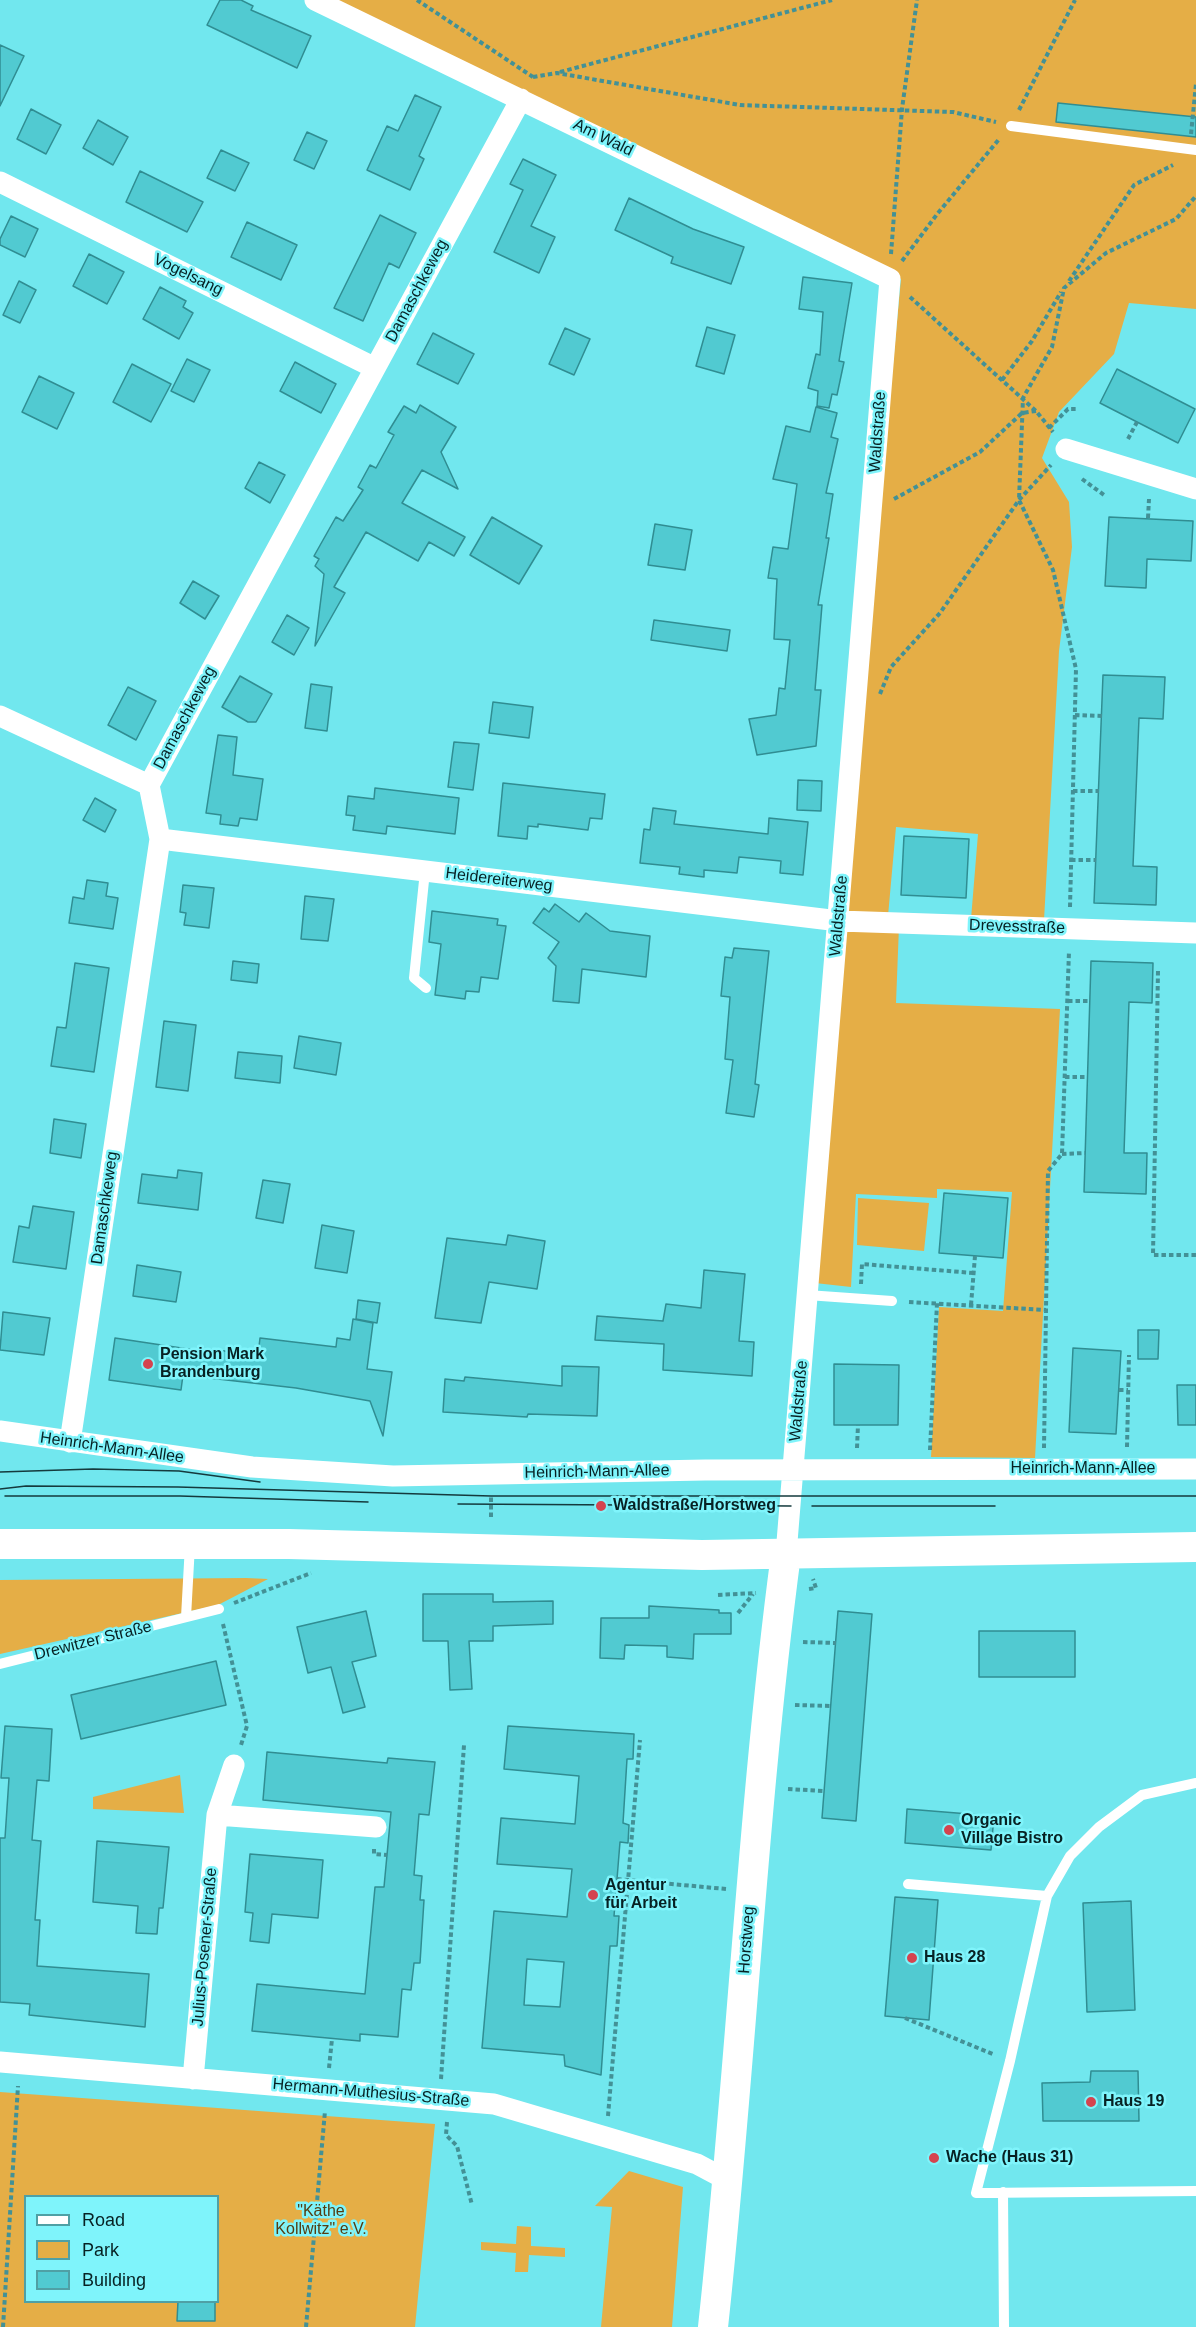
<!DOCTYPE html>
<meta charset="utf-8">
<style>
body{margin:0}
#map{position:relative;width:1196px;height:2327px;overflow:hidden;background:#71e7ee;font-family:Helvetica,sans-serif}
canvas{display:block}
.legend{position:absolute;left:24px;top:2195px;width:195px;height:108px;box-sizing:border-box;background:#7ff4fb;border:2px solid #4fa0a5;margin:0;padding:8px 10px;list-style:none;font-size:18px;color:#072123}
.legend li{display:flex;align-items:center;gap:12px;height:30px}
.legend b{width:30px;border:2px solid #4fa0a5}
</style>
<div id="map">
<canvas width="1196" height="2327"></canvas>
<ul class="legend">
<li><b style="height:8px;background:#fff"></b>Road</li>
<li><b style="height:16px;background:#e5ae46"></b>Park</li>
<li><b style="height:16px;background:#51cad1"></b>Building</li>
</ul>
</div>
<script>
const ctx = document.querySelector('canvas').getContext('2d');
ctx.lineJoin = 'round';
function fill(path, color) {
  ctx.fillStyle = color;
  ctx.fill(path, 'evenodd');
}
function stroke(path, color, width, dash) {
  ctx.strokeStyle = color;
  ctx.lineWidth = width;
  ctx.lineCap = dash ? 'butt' : 'round';
  ctx.setLineDash(dash || []);
  ctx.stroke(path);
}
function drawText(font, color, halo, rows, align = 'center') {
  ctx.font = font + ' Helvetica,sans-serif';
  ctx.lineWidth = 5;
  ctx.setLineDash([]);
  ctx.textBaseline = 'middle';
  ctx.strokeStyle = halo;
  ctx.fillStyle = color;
  for (const [text, x, y, turn = 0] of rows) {
    ctx.save();
    ctx.translate(x, y);
    ctx.rotate((+turn || 0) * Math.PI / 180);
    ctx.textAlign = isNaN(turn) ? turn : align;
    if (halo) ctx.strokeText(text, 0, 0);
    ctx.fillText(text, 0, 0);
    ctx.restore();
  }
}
fill(new Path2D(`
 M325 0H1196V309L1129 303 1114 354 1059 412 1042 458 1069 502 1072 547 1059 651 1044 920 971 919 978 834 896 827 888 916 841 915 901 279Z
 M840 924 899 926 896 1003 1060 1009 1035 1458 931 1457 939 1307 1003 1311 1012 1192 937 1189V1198L856 1194 851 1287 815 1283Z
 M858 1198 929 1203 924 1251 857 1245Z
 M246 1578 268 1579 218 1605 0 1654V1580Z
 M180 1775 184 1813 93 1809V1797Z
 M0 2092 435 2124 415 2327H0ZM26 2196H218V2302H26Z
 M629 2171 683 2187 672 2327H601L612 2207 595 2206Z
 M517 2226 531 2227V2246L565 2248V2257L529 2255 528 2272H515L516 2253 481 2250V2242L516 2244Z`), '#e5ae46');
const building = new Path2D(`
 M220 0H241L253 6 251 10 311 36 297 68 207 25Z
 M0 45 24 56 0 106Z
 M415 95 441 107 419 156 424 159 410 190 367 170 387 126 398 131Z
 M1058 103 1196 117V137L1056 122Z
 M31 109 61 125 46 154 17 139Z
 M98 120 128 137 113 165 83 148Z
 M307 132 327 141 314 169 294 160Z
 M221 150 249 163 235 191 207 178Z
 M523 159 556 175 531 226 555 237 539 273 494 252 523 190 510 184Z
 M140 171 203 202 187 232 126 202Z
 M629 198 693 229 744 247 731 284 671 263 673 257 615 230Z
 M380 215 416 233 399 268 389 263 363 321 334 308Z
 M11 216 38 229 25 257 0 245V239Z
 M247 222 297 245 281 280 231 257Z
 M89 254 124 272 107 304 73 286Z
 M803 277 852 283 839 361 844 362 837 395 832 394 829 408 817 406 818 391 808 388 816 354 820 355 823 312 799 309Z
 M19 281 36 290 20 323 3 315Z
 M160 287 186 301 183 307 193 313 179 339 143 319Z
 M707 327 735 335 724 374 696 366Z
 M565 328 590 339 574 375 549 364Z
 M433 333 474 354 458 384 417 364Z
 M187 359 210 370 194 402 171 391Z
 M295 362 336 384 321 413 280 391Z
 M132 364 171 384 151 422 113 402Z
 M1117 369 1195 409 1178 443 1100 403Z
 M39 376 74 393 57 429 22 412Z
 M420 405 456 427 441 452 458 489 422 470 402 503 465 537 454 556 429 542 418 561 366 532 334 587 345 593 315 646 324 574 315 566 319 559 314 556 336 517 343 521 363 490 358 487 370 465 376 468 394 435 388 432 404 406 416 413Z
 M816 407 837 413 831 437 838 439 826 493 833 494 826 538H829L818 605H822L815 690H821L816 746 757 755 749 719 776 715 779 688 785 689 790 640 774 639 777 579 768 578 773 547 788 549 797 484 773 479 786 426 810 432Z
 M259 462 285 475 270 503 245 488Z
 M492 517 542 546 519 584 470 555Z
 M1109 517 1193 521 1191 561 1147 559 1146 588 1105 586Z
 M655 524 692 530 685 570 648 565Z
 M193 581 219 596 205 619 180 603Z
 M287 615 309 628 294 655 272 642Z
 M654 620 730 630 727 651 651 640Z
 M1103 675 1165 677 1163 719 1139 718 1133 866 1157 867 1156 905 1094 903Z
 M240 676 272 694 256 722H248L222 707Z
 M311 684 332 687 327 731 305 728Z
 M128 687 156 701 136 740 108 725Z
 M493 702 533 707 529 738 489 733Z
 M218 735 237 737 233 775 263 779 257 820 240 818 238 826 220 824 221 815 206 813Z
 M454 742 479 744 473 790 448 787Z
 M798 780 822 781 821 811 797 810Z
 M503 783 605 794 602 819 590 818 588 830 538 824V827L528 826 527 839 498 836Z
 M375 788 459 798 455 834 387 826 386 834 353 830 355 816 346 815 348 796 374 799Z
 M95 798 116 810 105 832 83 820Z
 M653 808 676 811 674 824 768 834 769 818 808 822 803 875 780 873 781 861 739 857 737 873 704 870V877L679 874 680 867 640 863 644 829 650 830Z
 M904 836 969 839 966 898 901 895Z
 M87 880 108 883 106 896 118 898 113 929 69 923 73 897 84 899Z
 M183 885 214 888 209 928 184 925 186 913 180 912Z
 M305 896 334 899 328 941 301 939Z
 M555 904 579 922 586 913 610 931 650 936 646 977 582 969 579 1003 553 1001 556 966 548 958 559 942 533 923 544 908 549 912Z
 M432 911 498 919 497 925 506 926 498 979 481 977 479 992 466 991 465 999 435 995 441 944 429 942Z
 M734 948 769 951 755 1084 759 1085 754 1117 726 1113 733 1060 725 1059 730 997 721 996 725 957 732 958Z
 M233 961 259 964 257 983 231 980Z
 M1091 961 1153 963 1152 1003 1129 1002 1124 1153H1147L1146 1194 1084 1192Z
 M75 963 109 968 94 1072 51 1066 57 1027 66 1028Z
 M164 1021 196 1025 188 1091 156 1087Z
 M299 1036 341 1043 336 1075 294 1068Z
 M238 1052 282 1056 280 1083 235 1078Z
 M54 1119 86 1124 81 1158 50 1153Z
 M178 1170 202 1173 198 1210 138 1203 142 1174 177 1178Z
 M263 1180 290 1184 283 1223 256 1218Z
 M944 1193 1008 1198 1003 1258 939 1253Z
 M33 1206 74 1212 66 1269 13 1262 19 1226 29 1228Z
 M322 1225 354 1231 347 1273 315 1268Z
 M508 1235 545 1241 537 1289 489 1282 481 1323 435 1318 447 1238 506 1245Z
 M137 1265 181 1272 176 1302 133 1296Z
 M704 1270 745 1274 739 1341 754 1342 752 1376 663 1370 664 1344 595 1340 597 1316 663 1321 666 1304 701 1308Z
 M358 1300 380 1303 377 1323 356 1319Z
 M3 1312 50 1318 44 1355 0 1350Z
 M353 1319 373 1323 367 1369 392 1372 383 1436 370 1401 296 1388 183 1375 181 1390 109 1380 115 1338 208 1352V1349L258 1355 260 1338 336 1347 337 1338 350 1340Z
 M1138 1330H1159L1158 1359H1138Z
 M1073 1348 1121 1351 1116 1434 1069 1432Z
 M834 1364 899 1365 898 1425H834Z
 M562 1366 599 1367 597 1416 528 1414 527 1417 443 1412 445 1379 464 1381 465 1377 562 1386Z
 M1177 1385H1196V1425H1178Z
 M423 1594H493V1602L553 1601V1624L493 1626V1641H469L472 1689 450 1690 448 1641H423Z
 M649 1606 719 1610V1613H731V1634H694L693 1659 667 1657V1646L625 1645 624 1659 600 1658 601 1618H649Z
 M366 1611 376 1656 352 1662 365 1707 343 1713 331 1667 308 1673 297 1627Z
 M838 1611 872 1614 856 1821 822 1818Z
 M979 1631H1075V1677H979Z
 M216 1661 226 1705 81 1739 71 1695Z
 M5 1726 52 1729 49 1781 37 1780 32 1840 41 1841 35 1920H40L37 1966 149 1974 145 2027 29 2015 30 2004 0 2002V1838H5L9 1778H1Z
 M508 1726 634 1734 633 1759H627L623 1823 629 1825 628 1843 620 1842 614 1916H619L617 1946H610L601 2075 565 2066 564 2055 482 2048 494 1911 567 1917 572 1869 497 1864 501 1818 575 1824 579 1776 504 1769ZM527 1959 564 1962 560 2007 524 2005Z
 M267 1752 387 1763 388 1758 435 1762 429 1815 419 1814 414 1875 422 1876 420 1900H424L420 1963H414L411 1990 402 1989 398 2037 360 2034V2041L252 2031 257 1984 365 1994 375 1887H384L391 1812 263 1800Z
 M907 1809 994 1816 991 1850 905 1843Z
 M97 1841 169 1847 163 1908H159L157 1934 136 1933 138 1906 93 1902Z
 M250 1854 323 1860 318 1918 272 1914 269 1943 250 1941 253 1913 245 1912Z
 M895 1897 938 1900 929 2020 885 2016Z
 M1131 1901 1135 2010 1087 2012 1083 1903Z
 M1091 2071H1138L1139 2121H1043L1042 2083 1090 2082Z
 M178 2301H215V2321H177Z`);
fill(building, '#51cad1');
stroke(building, '#308d92', 1.5);
stroke(new Path2D(`
 M417 0 533 77
 M560 72 832 0
 M533 77 557 73 740 105 953 112 996 122
 M1019 110 1075 0
 M1191 134 1196 84
 M891 254 902 109 917 0
 M902 261 938 213 1000 138
 M1069 281 1134 185 1173 165
 M910 297 1036 411 1053 432
 M1002 380 1032 341 1061 292
 M1049 428 1068 409H1077
 M1128 439 1137 422
 M1082 479 1104 495
 M894 499 980 452 1022 413 1036 411
 M1148 518 1149 499
 M880 694 891 667 940 613 1019 500 1051 465
 M1075 715 1102 716
 M1073 791H1099
 M1071 860H1096
 M1070 907 1076 669 1053 570 1019 500 1023 398 1052 347 1064 288 1106 253 1176 219 1196 196
 M1158 971 1153 1255H1196
 M1068 1001H1090
 M1065 1077H1087
 M1062 1154 1085 1153
 M861 1284 862 1264 973 1273
 M909 1302 1046 1310
 M971 1305 975 1256
 M1119 1390H1128
 M1127 1447 1129 1355
 M857 1448 858 1425
 M1044 1448 1048 1171 1062 1154 1069 951
 M930 1450 937 1303
 M491 1517V1496
 M809 1589 816 1588 813 1579
 M718 1595 756 1593
 M234 1603 311 1573
 M738 1613 753 1594
 M223 1624 247 1726 241 1745
 M803 1642 836 1643
 M795 1705 831 1706
 M788 1789 824 1791
 M374 1849V1854L387 1855
 M617 1879 726 1889
 M905 2018 995 2055
 M329 2068 332 2039
 M441 2079 464 1745
 M608 2116 640 1740
 M447 2122 446 2135 457 2146 472 2205
 M3 2327 18 2086
 M306 2327 325 2111`), '#439196', 4, [4.5, 3]);
stroke(new Path2D(`
 M1011 126 1196 150
 M425 871 414 978 426 988
 M807 1295 892 1301
 M186 1617 190 1545
 M0 1664 219 1609
 M1196 1783 1142 1795 1099 1827 1070 1856 1047 1896 1010 2061 976 2193 1196 2191
 M908 1884 1047 1896
 M1003 2192 1004 2327`), '#fff', 10);
stroke(new Path2D(`
 M315 0 890 279 786 1554
 M0 182 375 368
 M1066 449 1196 489
 M0 716 149 785
 M160 839 839 921 1196 933
 M0 1431 252 1467 393 1476 705 1470 1196 1469
 M70 1442 160 839 149 785 521 99
 M217 1815 376 1827
 M0 2062 494 2104 697 2164 729 2181
 M193 2079 217 1815 234 1765`), '#fff', 21);
stroke(new Path2D(`
 M0 1544H289L702 1555 1196 1547
 M713 2327C741 2070 752 1810 786 1554`), '#fff', 30);
stroke(new Path2D(`
 M0 1472 93 1469 179 1471 260 1482
 M0 1489 26 1486 178 1487 491 1496H1196
 M5 1496H180L368 1502
 M458 1504 791 1506
 M812 1506H995`), '#153a3d', 1.5);
for (const [x, y, r, color] of [
 [148,1364,6,"#d4444f"],
 [601,1506,6,"#d4444f"],
 [949,1830,6,"#d4444f"],
 [593,1895,6,"#d4444f"],
 [912,1958,6,"#d4444f"],
 [1091,2102,6,"#d4444f"],
 [934,2158,6,"#d4444f"]
]) {
  const dot = new Path2D();
  dot.arc(x, y, r, 0, 2 * Math.PI);
  ctx.fillStyle = color;
  ctx.fill(dot);
  stroke(dot, '#7ff4fb', 2);
}
drawText('16px', '#072123', '#7ff4fb', [
 ["Am Wald",603,138,26],
 ["Vogelsang",188,275,26],
 ["Damaschkeweg",417,291,-62],
 ["Waldstraße",878,432,-86],
 ["Damaschkeweg",185,718,-62],
 ["Heidereiterweg",499,880,7],
 ["Waldstraße",839,916,-85],
 ["Drevesstraße",1017,927,2],
 ["Damaschkeweg",105,1208,-82],
 ["Waldstraße",799,1401,-85],
 ["Heinrich-Mann-Allee",112,1448,8],
 ["Heinrich-Mann-Allee",1083,1469],
 ["Heinrich-Mann-Allee",597,1472,-1],
 ["Drewitzer Straße",93,1641,-14],
 ["Horstweg",747,1940,-86],
 ["Julius-Posener-Straße",205,1947,-85],
 ["Hermann-Muthesius-Straße",371,2093,5]
]);
drawText('bold 16px', '#072123', '#7ff4fb', [
 ["Pension Mark",160,1355],
 ["Brandenburg",160,1373],
 ["Waldstraße/Horstweg",613,1506],
 ["Organic",961,1821],
 ["Village Bistro",961,1839],
 ["Agentur",605,1886],
 ["für Arbeit",605,1904],
 ["Haus 28",924,1958],
 ["Haus 19",1103,2102],
 ["Wache (Haus 31)",946,2158]
], 'left');
drawText('16px', '#543d12', '#7ff4fb', [
 ["\"Käthe",321,2212],
 ["Kollwitz\" e.V.",321,2230]
]);
</script>
